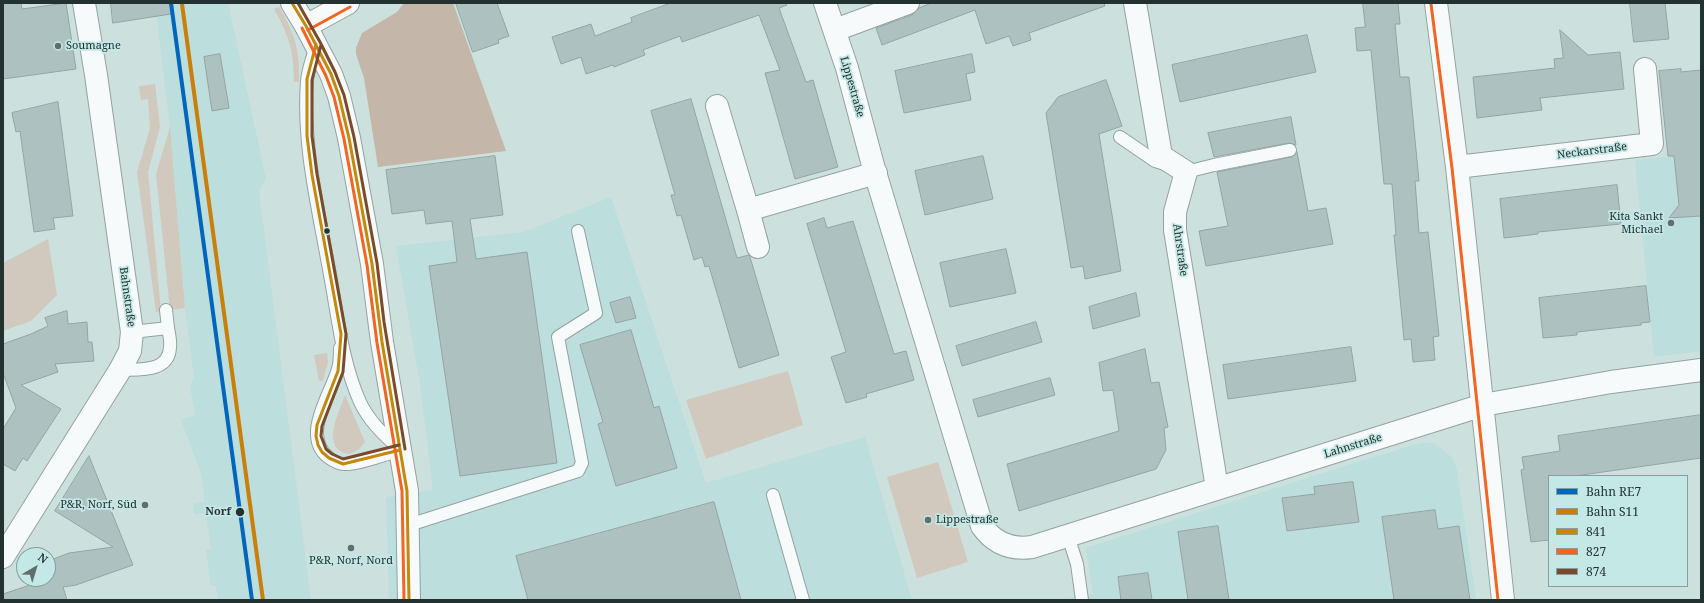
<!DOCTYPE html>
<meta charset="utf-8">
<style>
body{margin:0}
#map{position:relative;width:1704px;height:603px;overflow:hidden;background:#cce0de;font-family:"Noto Serif",serif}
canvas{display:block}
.frame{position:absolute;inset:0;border:4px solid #233231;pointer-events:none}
.legend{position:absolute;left:1548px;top:475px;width:140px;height:112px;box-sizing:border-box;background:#c4e8e5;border:1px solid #849f9d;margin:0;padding:5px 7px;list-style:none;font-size:12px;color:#233231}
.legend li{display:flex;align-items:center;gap:8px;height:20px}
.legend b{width:20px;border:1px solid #849f9d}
.north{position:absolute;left:16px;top:547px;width:40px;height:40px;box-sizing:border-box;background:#c4e8e5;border:1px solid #849f9d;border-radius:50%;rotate:38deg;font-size:11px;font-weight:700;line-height:16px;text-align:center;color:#233231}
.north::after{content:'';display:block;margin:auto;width:14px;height:18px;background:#5e6f6e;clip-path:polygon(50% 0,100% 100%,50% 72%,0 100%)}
</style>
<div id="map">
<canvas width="1704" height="603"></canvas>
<div class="frame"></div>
<ul class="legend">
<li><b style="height:5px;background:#0065bd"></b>Bahn RE7</li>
<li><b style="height:5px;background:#c97f0a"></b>Bahn S11</li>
<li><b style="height:5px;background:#c2890c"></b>841</li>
<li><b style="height:5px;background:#f26522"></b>827</li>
<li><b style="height:5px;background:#7a4b2a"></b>874</li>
</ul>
<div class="north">N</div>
</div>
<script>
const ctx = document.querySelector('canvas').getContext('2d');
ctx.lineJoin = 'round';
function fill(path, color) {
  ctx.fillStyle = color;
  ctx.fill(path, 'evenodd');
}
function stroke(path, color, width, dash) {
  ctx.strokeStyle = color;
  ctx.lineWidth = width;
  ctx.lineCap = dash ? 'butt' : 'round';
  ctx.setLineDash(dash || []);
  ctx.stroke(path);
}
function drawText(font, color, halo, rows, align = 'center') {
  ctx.font = font + ' "Noto Serif",serif';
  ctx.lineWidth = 3.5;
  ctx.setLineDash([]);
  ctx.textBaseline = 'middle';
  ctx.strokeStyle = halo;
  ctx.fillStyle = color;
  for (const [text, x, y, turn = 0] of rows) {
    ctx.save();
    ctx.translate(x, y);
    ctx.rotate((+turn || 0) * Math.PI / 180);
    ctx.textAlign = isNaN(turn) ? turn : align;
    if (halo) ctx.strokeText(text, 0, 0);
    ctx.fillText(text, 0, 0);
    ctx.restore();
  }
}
fill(new Path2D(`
 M155 3H228L266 179 259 191 311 600H218L216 586H211L206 550 211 549 206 513 194 514 193 504 205 502 201 474 181 420 195 415 190 386 194 377 185 308 170 127Z
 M1701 153V351L1654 357 1635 160Z
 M611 197 706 483 865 437 912 600H389L386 497 433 490 420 384 396 246 524 232Z
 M1421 443H1434L1453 458 1457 471 1476 600H1052L1093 594 1086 548 1364 460Z`), '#bcdedc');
fill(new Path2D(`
 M279 7C295 33 300 51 299 82H294C294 51 289 36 274 9Z
 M155 84 160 127 148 172 161 311 156 312 137 172 150 128 148 99 141 100 139 86Z
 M170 127 185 308 170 310 156 174Z
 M48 239 57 295 31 321 3 331V263Z
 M327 353 328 362 323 381H319L314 355Z
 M788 371 803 425 706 459 686 400Z
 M345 395 365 442 359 449 350 454C347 453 343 453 340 451 324 441 340 409 345 395Z
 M938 462 968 562 917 578 887 477Z`), '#d1c9be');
fill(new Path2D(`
 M404 3H453L506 151 378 167 364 78 356 54V48L362 33 397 12Z`), '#c4b6a8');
const building = new Path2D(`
 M3 3H21L22 9 66 3 76 69 3 79Z
 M111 3H170L171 14 113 23Z
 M456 3H497L509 36 498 40 499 43 473 52Z
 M671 3H786L787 5 779 8 806 82 813 80 838 167 795 179 765 73 780 70 759 15 682 42 680 36 643 50 645 55 614 67 613 65 586 74 581 57 561 64 552 37 591 24 595 36 632 22 631 18Z
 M932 3H1104L1105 6 1029 33 1031 40 1013 46 1009 36 986 44 975 10 882 45 876 28 912 15 919 8Z
 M1363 3H1398L1400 24H1395L1400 77H1409L1419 181H1415L1419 233 1428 232 1439 336 1433 337 1435 360 1413 362 1411 339 1404 340 1394 235H1396L1392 184H1384L1371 50 1357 51 1355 28 1365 27Z
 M1630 3H1665L1669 39 1634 42Z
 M1560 30 1588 55 1620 52 1624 89 1540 98 1542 110 1477 118 1473 77 1555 68 1554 59 1563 58Z
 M1307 35 1316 72 1180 102 1172 65Z
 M220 54 229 108 212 111 204 57Z
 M972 54 975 72 966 74 971 100 904 113 895 71Z
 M1681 69V72L1701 70V216L1669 218 1679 205 1674 156H1668L1659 71Z
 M1106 80 1122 126 1099 134 1121 271 1085 279 1083 266 1071 268 1046 113 1058 97Z
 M691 99 737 258 749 255 750 257 779 355 739 368 709 266 705 267 702 257 694 260 681 215 677 216 671 195H675L651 111Z
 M58 102 73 216 53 218 55 229 34 232 20 131 16 132 12 113Z
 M1291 117 1296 145 1289 143 1214 157 1208 133Z
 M1297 152 1308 211 1326 208 1333 244 1206 266 1199 231 1228 226 1217 172 1291 157Z
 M495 156 503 215 470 219 476 259 527 252 557 463 460 476 429 266 457 262 452 221 426 224 424 210 392 214 386 170Z
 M983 156 993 199 925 215 915 171Z
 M1617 185 1621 224 1538 232V234L1504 238 1500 199Z
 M824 218 827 228 853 221 894 354 906 351 914 380 866 394 867 397 846 403 831 357 846 352 807 224Z
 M1006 249 1016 293 950 307 940 263Z
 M1646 286 1650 322 1641 323V325L1577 332V335L1543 338 1539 298Z
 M1136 293 1140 316 1093 329 1089 307Z
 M630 297 636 318 616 323 610 303Z
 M67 311 68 324 87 322 88 342H92L94 361 55 364 58 372 21 385 61 409 27 461 23 458 15 471 3 464V429L16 408 3 373V344L31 334 48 326 45 318Z
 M1036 322 1042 342 962 366 956 346Z
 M631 330 654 408 659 406 677 468 616 486 598 424 603 422 580 345Z
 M1351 347 1356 381 1228 399 1223 365Z
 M1145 349 1151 383 1159 382 1168 427 1164 428 1166 450 1156 469 1019 511 1007 464 1119 431 1113 390 1103 391 1099 363Z
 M1050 378 1055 395 978 417 973 400Z
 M1701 415V458L1575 476H1549V540L1531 542 1521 470 1524 469 1522 457 1560 451 1558 436Z
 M89 456 133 565 76 585 63 587 67 600H3V594L48 579V561L69 553 113 547 55 511Z
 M1353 482 1359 522 1287 531 1282 498 1315 494 1314 487Z
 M714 502 741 600H528L516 556Z
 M1435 510 1438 529 1459 526 1470 600H1394L1382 517Z
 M1218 526 1229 600H1188L1178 532Z
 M1148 573 1152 600H1121L1118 577Z`);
fill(building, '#adc2c0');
stroke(building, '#95a4a3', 1);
const service = new Path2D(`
 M316 45C313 57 308 69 307 81 302 146 319 211 330 275 338 317 342 362 360 402 369 421 383 434 398 448
 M1120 137 1155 161 1165 164
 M1182 171 1186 172 1214 165 1290 150
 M166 310 168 328
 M340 348C340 356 340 365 337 372 329 397 302 436 328 457 332 460 338 464 344 464 358 465 386 454 400 450
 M120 370C139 369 169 373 170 347 171 341 169 334 168 328L132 332
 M773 495 803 600
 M409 525 578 471 582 463 558 337 596 313 578 231
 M1068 536 1077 564 1082 600`);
const minor = new Path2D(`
 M825 3 847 68 874 169 982 526C994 543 1011 550 1032 547L1483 405 1611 382 1701 370
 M1135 3 1161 156 1186 172 1175 212V230L1217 488
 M1436 3 1457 167 1503 600
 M306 26 348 3
 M835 30 908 3
 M717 106 748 210 876 173
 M1457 167 1652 144 1645 69
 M748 210 758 247
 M3 557 120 370 130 351 132 332 96 75 84 3`);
const tertiary = new Path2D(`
 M292 3 306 26 331 74 339 96 349 138 372 264 382 342 407 491 409 600`);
stroke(service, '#93a2a2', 14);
stroke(minor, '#93a2a2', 24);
stroke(tertiary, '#93a2a2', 24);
stroke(service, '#f7fafa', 12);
stroke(minor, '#f7fafa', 22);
stroke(tertiary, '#f7fafa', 22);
stroke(new Path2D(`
 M292 3 306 26 331 74 339 96 349 138 372 264 382 342 407 491 409 600
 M316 44 307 79V136L312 175 341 334 338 371 317 425 316 436 318 445 322 452 329 458 343 464 400 450`), '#c2890c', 3);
stroke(new Path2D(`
 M1431 4 1452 168 1498 600
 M302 28 326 76 334 97 344 139 367 265 377 343 402 491 404 600
 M308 30 350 7`), '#f26522', 3);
stroke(new Path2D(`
 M298 3 320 42 335 72 344 95 354 137 377 263 384 322 405 449
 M321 45 312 80V136L317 174 346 334 343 372 322 426 321 436 326 449 332 454 343 459 399 445`), '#7a4b2a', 3);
stroke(new Path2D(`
 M171 3 252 600`), '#0065bd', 4);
stroke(new Path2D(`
 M182 4 263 600`), '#c97f0a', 4);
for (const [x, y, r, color] of [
 [58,46,4,"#5e6f6e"],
 [1671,223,4,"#5e6f6e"],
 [327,231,3.5,"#233231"],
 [145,505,4,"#5e6f6e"],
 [240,512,5,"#233231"],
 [928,520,4,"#5e6f6e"],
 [351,548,4,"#5e6f6e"]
]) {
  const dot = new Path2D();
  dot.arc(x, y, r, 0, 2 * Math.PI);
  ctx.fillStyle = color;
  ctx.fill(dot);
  stroke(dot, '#c4e8e5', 1.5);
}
drawText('11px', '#233231', '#c4e8e5', [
 ["Soumagne",66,46],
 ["Kita Sankt",1663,217,"right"],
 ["Michael",1663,230,"right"],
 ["P&R, Norf, Süd",137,505,"right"],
 ["Lippestraße",936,520],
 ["P&R, Norf, Nord",351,561,"center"]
], 'left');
drawText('11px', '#233231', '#c4e8e5', [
 ["Lippestraße",852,87,74],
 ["Neckarstraße",1592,151,-7],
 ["Ahrstraße",1180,250,82],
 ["Bahnstraße",127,297,82],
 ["Lahnstraße",1353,446,-17]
]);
drawText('bold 11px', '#233231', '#c4e8e5', [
 ["Norf",231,512]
], 'right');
</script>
